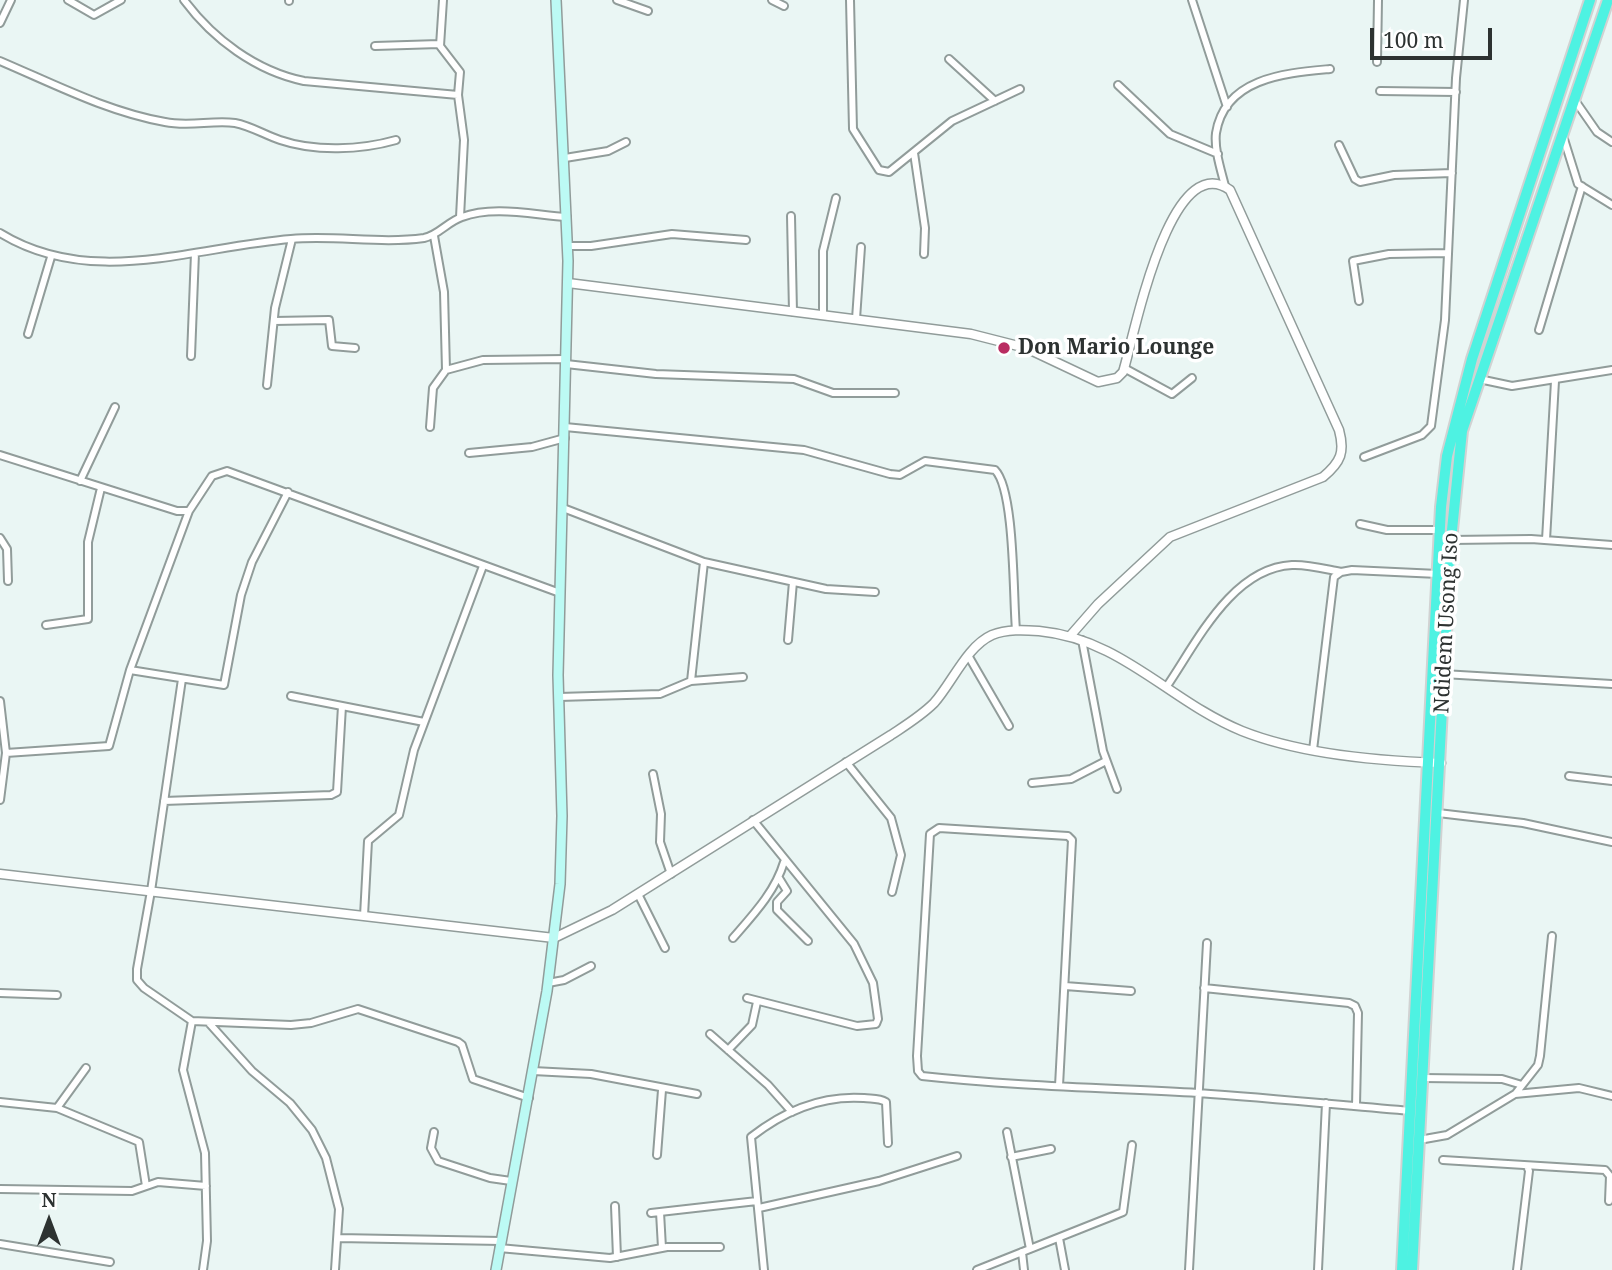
<!DOCTYPE html>
<style>
body{margin:0}
#map{position:relative;width:1612px;height:1270px;overflow:hidden;background:#eaf6f4;font-family:"Noto Serif",serif}
canvas{display:block}
.north{position:absolute;left:14px;top:1186px;width:70px;height:70px;-webkit-text-stroke:5px #fff;paint-order:stroke;rotate:0deg;font-size:19px;font-weight:700;line-height:28px;text-align:center;color:#2d3231}
.north::after{content:'';display:block;margin:auto;width:24px;height:32px;background:#2d3231;clip-path:polygon(50% 0,100% 100%,50% 72%,0 100%)}
.scale{position:absolute;left:1370px;top:28px;width:122px;height:32px;box-sizing:border-box;border:4px solid #2d3231;border-top:0;padding-left:9px;font-size:21px;line-height:24px;white-space:nowrap;color:#2d3231;-webkit-text-stroke:5px #fff;paint-order:stroke}
</style>
<div id="map">
<canvas width="1612" height="1270"></canvas>
<div class="north">N</div>
<div class="scale">100 m</div>
</div>
<script>
const ctx = document.querySelector('canvas').getContext('2d');
ctx.lineJoin = 'round';
function stroke(path, color, width, dash) {
  ctx.strokeStyle = color;
  ctx.lineWidth = width;
  ctx.lineCap = dash ? 'butt' : 'round';
  ctx.setLineDash(dash || []);
  ctx.stroke(path);
}
function drawText(font, color, halo, rows, align = 'center') {
  ctx.font = font + ' "Noto Serif",serif';
  ctx.lineWidth = 7;
  ctx.setLineDash([]);
  ctx.textBaseline = 'middle';
  ctx.strokeStyle = halo;
  ctx.fillStyle = color;
  for (const [text, x, y, turn = 0] of rows) {
    ctx.save();
    ctx.translate(x, y);
    ctx.rotate((+turn || 0) * Math.PI / 180);
    ctx.textAlign = isNaN(turn) ? turn : align;
    if (halo) ctx.strokeText(text, 0, 0);
    ctx.fillText(text, 0, 0);
    ctx.restore();
  }
}
const minor = new Path2D(`
 M68 0 94 15 121 0
 M184 0C213 39 256 71 304 81L458 95
 M443 0 440 46 460 72 458 95 464 140 460 217
 M617 0 648 11
 M772 0 784 6
 M850 0 853 129 879 170 889 172 952 121 1020 89
 M1192 0 1227 107
 M289 1V0
 M0 23 11 0
 M375 46 439 44
 M949 59 995 101
 M0 61C54 84 108 112 165 122 189 127 212 120 235 123 251 126 265 135 280 140 315 152 361 150 396 140
 M1377 62 1378 0
 M1118 85 1170 134 1218 154
 M1380 91 1456 92
 M1574 99 1597 132 1612 142
 M1563 136 1578 184 1612 205
 M1339 145 1355 179 1360 182 1394 175 1452 173
 M914 153 925 228 924 254
 M565 158 608 151 626 142
 M1225 186C1221 170 1214 149 1216 133 1225 77 1287 73 1330 69
 M791 216 793 312
 M0 233C91 289 193 247 291 239 335 235 380 244 424 238 439 235 447 222 462 217 493 205 534 215 567 217
 M434 236 444 292 446 370
 M568 246H591L672 234 746 240
 M1359 301 1353 261 1389 254 1448 253
 M823 315V251L836 198
 M856 319 861 247
 M274 321 329 320 332 346 355 348
 M1539 330 1582 186
 M28 334 51 257
 M191 356 195 253
 M566 364 656 374 794 379 833 393H895
 M1124 368 1172 394 1192 378
 M1479 379 1512 386 1612 370
 M267 385 275 308 292 239
 M430 427 433 388 446 370 483 360 566 359
 M565 427 804 450 890 474 900 475 925 461 995 470C1015 490 1013 598 1016 630
 M469 453 532 447 565 438
 M0 455 177 511H189L212 476 227 471 560 593
 M1364 457 1422 435 1431 426 1445 320 1456 78 1464 0
 M80 481 115 407
 M563 508 704 562 826 589 875 592
 M1360 524 1387 530H1440
 M0 538 7 549 8 581
 M1451 540 1531 539 1612 545
 M1546 540 1555 381
 M46 625 88 619V542L101 488
 M788 640 793 582
 M1082 640 1103 751 1117 789
 M969 657 1009 726
 M130 670 224 685 241 595 252 562 288 492
 M1443 674 1612 684
 M182 679 151 891 137 969V980L144 988 192 1021 291 1025 311 1023 358 1009 458 1042 462 1045 473 1079 529 1098
 M691 681 704 562
 M1167 686C1197 642 1232 568 1292 565 1307 564 1325 569 1341 572
 M291 696 424 722
 M559 697 660 694 691 681 743 677
 M0 701 6 753 0 800
 M1313 750 1334 577 1341 572 1352 570 1438 574
 M6 753 109 746 130 670 189 511
 M846 762 891 818 901 855 892 892
 M653 774 661 814 660 842 671 874
 M1569 776 1612 781
 M1032 783 1071 779 1106 761
 M164 801 331 795 337 792 342 706
 M1438 813 1523 823 1612 842
 M779 878 787 891 777 902V910L808 941
 M638 894 665 948
 M364 916 368 841 399 815 414 750 483 566
 M733 938C753 915 775 892 784 862
 M548 983 564 980 591 966
 M1065 986 1131 991
 M1204 988 1349 1003 1355 1006 1358 1013 1356 1106
 M0 993 57 995
 M747 998 857 1026 876 1024 878 1019 873 983 854 944 753 820
 M192 1021 183 1070 205 1153 207 1241 203 1270
 M209 1023 252 1071 290 1103 312 1130 326 1158 339 1209 335 1270
 M710 1034 768 1085 792 1112
 M728 1050 752 1025 757 1002
 M533 1071 591 1074 697 1094
 M1423 1078 1502 1079 1522 1085
 M1059 1086 1072 840 1068 836 939 828 930 834 917 1056 918 1071 922 1076C1014 1086 1107 1088 1198 1093 1269 1098 1340 1105 1411 1111
 M1516 1093 1538 1065 1540 1056 1552 936
 M0 1102 57 1108 139 1142 146 1186
 M57 1108 86 1068
 M434 1132 431 1148 438 1161 490 1178 511 1181
 M1007 1132 1030 1249
 M1419 1140 1447 1135 1515 1094 1579 1088 1612 1096
 M657 1155 662 1090
 M1011 1157 1051 1149
 M1443 1160 1605 1170 1610 1176 1609 1201
 M0 1189 132 1191 158 1182 206 1186
 M615 1206 617 1257
 M759 1208 879 1181 957 1156
 M660 1212 662 1248
 M651 1213 757 1201
 M338 1238 501 1241
 M1059 1238 1065 1270
 M0 1244 110 1262
 M499 1248 610 1258 667 1247H720
 M1022 1252 1024 1270
 M764 1270 751 1137C784 1111 822 1095 864 1098 872 1099 879 1098 886 1102L888 1143
 M977 1270 1123 1212 1132 1145
 M1189 1270 1207 943
 M1318 1270 1326 1103
 M1517 1270 1529 1171 1527 1166`);
const tertiary = new Path2D(`
 M568 283 971 334 1026 348 1098 382 1117 378 1123 372C1133 342 1169 146 1230 190L1339 430C1345 452 1341 462 1323 477L1170 537 1098 604 1070 636
 M0 874 554 938 612 910 891 735C906 725 921 716 934 703 952 683 967 646 992 635 1007 629 1024 630 1039 631 1122 639 1169 701 1242 731 1300 754 1378 761 1441 763`);
const secondary = new Path2D(`
 M496 1270 547 991 560 884 562 816 558 675 568 261 556 0`);
const trunk = new Path2D(`
 M1402 1270 1441 507 1447 456 1472 359 1590 0
 M1412 1270 1451 540 1462 431 1608 0`);
stroke(minor, '#919c9a', 10);
stroke(tertiary, '#919c9a', 11);
stroke(secondary, '#919c9a', 12);
stroke(trunk, '#d1d2d2', 14);
stroke(minor, '#fff', 6);
stroke(tertiary, '#fff', 8);
stroke(secondary, '#bcfaf4', 9);
stroke(trunk, '#4ef2e2', 10);
for (const [x, y, r, color] of [
 [1004,348,7,"#b92c61"]
]) {
  const dot = new Path2D();
  dot.arc(x, y, r, 0, 2 * Math.PI);
  ctx.fillStyle = color;
  ctx.fill(dot);
  stroke(dot, '#fff', 2.5);
}
drawText('bold 21px', '#2d3231', '#fff', [
 ["Don Mario Lounge",1018,348]
], 'left');
drawText('21px', '#2d3231', '#fff', [
 ["Ndidem Usong Iso",1447,623,-87]
]);
</script>
